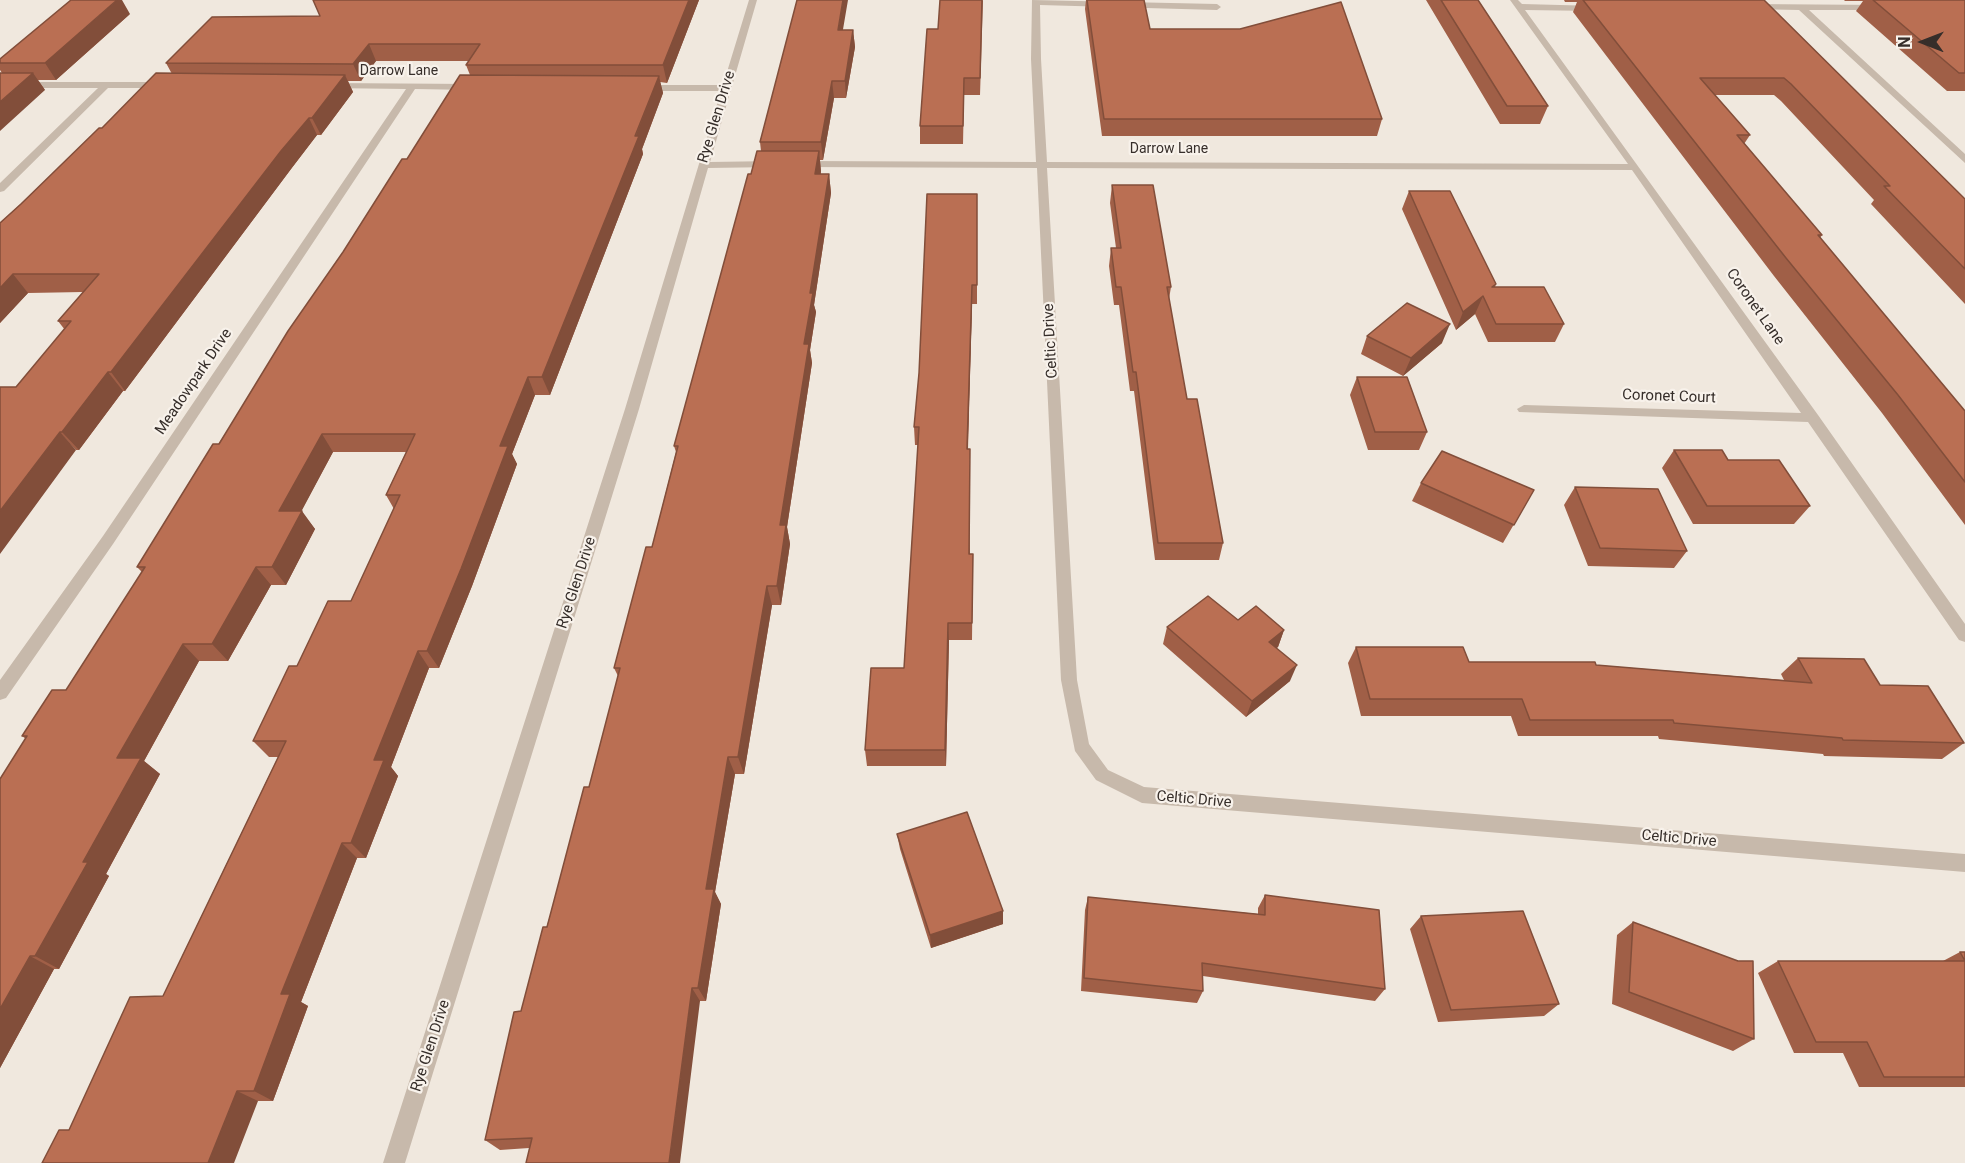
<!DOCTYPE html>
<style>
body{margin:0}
#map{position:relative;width:1965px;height:1163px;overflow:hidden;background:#f0e8de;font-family:Roboto,sans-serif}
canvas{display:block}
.north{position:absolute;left:1893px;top:12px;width:60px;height:60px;-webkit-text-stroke:4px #f8f2eb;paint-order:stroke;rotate:270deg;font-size:16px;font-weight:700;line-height:24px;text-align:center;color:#362e2a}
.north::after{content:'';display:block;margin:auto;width:21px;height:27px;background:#362e2a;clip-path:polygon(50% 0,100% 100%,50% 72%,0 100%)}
</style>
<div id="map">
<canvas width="1965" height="1163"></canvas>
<div class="north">N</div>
</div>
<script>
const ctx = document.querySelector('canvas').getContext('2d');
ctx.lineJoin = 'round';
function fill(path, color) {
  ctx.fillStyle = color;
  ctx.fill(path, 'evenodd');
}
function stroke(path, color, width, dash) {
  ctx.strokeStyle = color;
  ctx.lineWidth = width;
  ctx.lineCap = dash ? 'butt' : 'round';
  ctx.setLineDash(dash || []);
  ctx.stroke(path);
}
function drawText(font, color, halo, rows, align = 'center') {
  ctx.font = font + ' Roboto,sans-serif';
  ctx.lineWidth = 4.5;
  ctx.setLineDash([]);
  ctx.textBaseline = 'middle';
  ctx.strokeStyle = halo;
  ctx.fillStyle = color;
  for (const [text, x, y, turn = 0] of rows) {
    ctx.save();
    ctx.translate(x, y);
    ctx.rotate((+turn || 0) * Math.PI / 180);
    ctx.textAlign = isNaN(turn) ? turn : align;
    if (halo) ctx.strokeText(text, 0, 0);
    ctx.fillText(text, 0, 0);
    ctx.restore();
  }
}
fill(new Path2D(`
 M749 0H757L710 162 775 161 780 164 775 167 708 168 639 409 405 1163H383L625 409 721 91H642L637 88 642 85H723Z
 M1032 0 1217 4 1221 7 1217 10 1040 5 1041 59 1047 162 1628 164 1510 0H1518L1522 4 1598 6 1599 8 1595 11 1525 10 1818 415 1965 624V642L1959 640 1808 422 1519 412 1517 409 1524 405 1801 413 1632 170 1047 168 1077 680 1089 744 1108 770 1144 787 1965 854V872L1142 803 1096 780 1075 751 1061 680 1037 168 802 167 797 164 802 161 1036 162 1031 59Z
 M1750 4 1882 5 1883 7 1879 10H1809L1965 154V163L1799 10 1747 9 1746 7Z
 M0 82H165L170 85 165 88H108L4 191 0 192V183L98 88H0Z
 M330 83 471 84 476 87 471 90 415 89 113 544 6 698 0 700V680L103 536 406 89 327 88 325 86Z`), '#c7b9ab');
fill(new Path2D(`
 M699 0 667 83 660 82 663 93 642 149 643 154 550 395H535L512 454 517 464 472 586 439 668H429L391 767 398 776 366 858H357L301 1002 308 1006 273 1101H258L69 1130 163 996 278 757H269L253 741 297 666 351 601 394 509 386 495 406 452H333L301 511 315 529 286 585H271L228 661H199L144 761 160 774 106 874 109 876 59 969H54L0 1068V779L26 739 22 736 66 690 142 572 137 567 407 159 470 75 466 65 469 61H376L361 81H348L353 92 321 135H317L291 169 125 391H123L79 450H76L16 387 65 330 58 321 83 292 28 293 0 323V223L102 128 172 74 166 63 320 16Z
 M983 0 980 95H964L963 144H920V126L938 29Z
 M1086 0H1144L1150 29 1382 119 1377 136H1102L1085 9Z
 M1426 0H1478L1548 106 1540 124H1500Z
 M1564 0H1764L1965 199V304L1871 204 1874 200 1781 101 1774 95H1715L1750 135 1744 144 1822 235 1820 238 1965 411V525L1882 413 1774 276 1573 12 1577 2H1565Z
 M1844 0H1965V91H1947L1856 11 1863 1H1845Z
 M130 14 56 80H38L45 90 2 73 0 70V59Z
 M843 30H853L855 47 846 98H834L823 160H820L821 174H829L831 193 814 305 816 312 810 350 812 363 787 527 790 544 781 605H772L744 774H735L715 892 721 904 706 1001H700L529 1148 500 1150 485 1140 521 1011 589 787 618 676 614 668 652 547 676 452 674 446 751 174 761 151 760 142Z
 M1112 185 1171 287 1169 299 1187 399 1223 543 1219 560H1155L1134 391H1130L1119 305H1114L1109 266 1111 248H1116L1110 203Z
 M1409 191 1496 284 1495 287 1564 324 1555 342H1488L1475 314 1456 330 1402 209Z
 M977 194V304H972L968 449 970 554H973L972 640H949L946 766H867L865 750 904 668 918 445H915L914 427Z
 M1367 336 1442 343 1403 376 1361 354Z
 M1357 377 1427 432 1419 450H1368L1350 395Z
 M1674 450 1728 460 1810 506 1794 524H1693L1662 468Z
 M1421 483 1534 490 1503 543 1412 501Z
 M1575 487 1687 551 1674 568 1588 566 1564 505Z
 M1238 620 1284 630 1278 647 1276 648 1290 681 1246 717 1163 644 1167 627Z
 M1356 647 1469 662 1596 665 1784 680 1781 674 1798 658 1880 685 1964 743 1942 759 1824 756 1823 754 1659 739 1658 736H1518L1511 716H1361L1348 663Z
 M897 834 1003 924 931 948 900 849Z
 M1265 895 1385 989 1375 1001 1203 976V991L1197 1003 1081 991 1085 910 1088 897 1258 914V908Z
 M1421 916 1559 1004 1544 1016 1438 1022 1410 929Z
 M1633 922 1754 1039 1733 1051 1612 1004 1617 935Z
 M1960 952H1965V1087H1859L1843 1053H1794L1758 973 1778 961H1943Z`), '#a05f47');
fill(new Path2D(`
 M117 0H122L130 14 56 80 45 63Z
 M689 0H699L667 83 663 65Z
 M843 0H848L840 47 838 30Z
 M853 30 855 47 846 98 845 81Z
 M369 44 376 61 361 81 353 64Z
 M33 73 45 90 0 131V102Z
 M345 75 353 92 321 135 312 118Z
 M659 76 663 93 642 149 643 154 550 395 542 377Z
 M832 81 834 98 823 160 821 142Z
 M309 118 317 135 291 169 125 391 111 372 281 151Z
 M819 151 821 171 817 193 815 174Z
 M829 174 831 193 814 305 816 312 810 350 812 363 787 527 790 544 781 605 777 586 780 525 810 293Z
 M13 274 28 293 0 323V288Z
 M972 285V304L967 467V449Z
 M1483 296 1475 314 1456 330 1463 312Z
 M1450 324 1442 343 1403 376 1411 358Z
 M108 372 123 391 79 450 62 432Z
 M528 377 535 395 512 454 517 464 472 586 439 668 427 651 500 446Z
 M60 432 76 450 0 554V511Z
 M322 434 333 452 292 529 279 511Z
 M302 511 315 529 286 585 272 567Z
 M256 567 271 585 228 661 212 644Z
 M767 586 772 605 744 774 738 757Z
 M948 623 949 640 946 766 945 750Z
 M1284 630 1278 647 1263 659 1269 642Z
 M183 644 199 661 144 761 160 774 106 874 109 876 59 969 35 956 83 862 117 758Z
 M418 651 429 668 391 767 398 776 366 858 351 843 374 760Z
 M1297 665 1290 681 1246 717 1252 701Z
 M728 757 735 774 715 892 721 904 706 1001 698 988 706 889Z
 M342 843 357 858 301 1002 308 1006 273 1101 254 1091 281 994Z
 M1003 911V924L931 948 930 935Z
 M30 956 54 969 0 1068V1009Z
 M692 988 700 1001 680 1163H669Z
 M237 1091 258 1101 234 1163H208Z`), '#824e3a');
const building = new Path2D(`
 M71 0H117L45 63H0V59Z
 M313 0H689L663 65H466L480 44H369L353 64 166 63 212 17 320 16Z
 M797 0H843L838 30H853L845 81H832L821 142H760Z
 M940 0H982L980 78H964L963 126H920L927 29H938Z
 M1087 0H1144L1150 29H1240L1341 2 1382 119H1104Z
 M1441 0H1478L1548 106H1507Z
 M1583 0H1764L1965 199V269L1884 186H1890L1791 84 1784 78H1700L1750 135H1737L1822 235H1818L1965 411V482L1898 395 1786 258Z
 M1873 0H1965V73H1959Z
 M0 73H33L0 102Z
 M156 73 345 75 312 118H309L281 151 111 372H108L62 432H60L0 511V387H16L71 321H58L99 274H13L0 288V223L21 204 99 128H102Z
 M460 75 659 76 635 136H639L542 377H528L500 446H508L461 569 427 651H418L374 760H384L351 843H342L281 994H290L254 1091H237L208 1163H42L59 1130H69L130 997 163 996 286 741H253L289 666H297L328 601H351L400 495H386L415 434H322L279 511H302L272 567H256L212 644H183L117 758H141L83 862H88L35 956H30L0 1009V779L27 736H22L52 690H66L145 567H137L213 444H219L288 331 343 252 402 159H407Z
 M757 151H819L815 174H829L810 293H813L804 344H809L780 525H786L777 586H767L738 757H728L706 889H714L698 988H692L669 1163H526L532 1138 485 1140 514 1012 521 1011 543 927H547L584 787H589L620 668H614L646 547H652L678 446H674L748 174H751Z
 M1112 185H1153L1171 287H1167L1187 399H1197L1223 543H1158L1136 372H1133L1121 287H1116L1111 248H1121Z
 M1409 191H1450L1496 284 1492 287H1544L1564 324H1496L1483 296 1463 312Z
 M927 194H977V285H972L967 449H970L969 554H973L972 623H948L945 750H865L871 668H904L919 427H914L919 373Z
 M1407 303 1450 324 1411 358 1367 336Z
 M1357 377H1407L1427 432H1375Z
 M1674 450H1722L1728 460H1779L1810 506H1707Z
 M1442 451 1534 490 1514 525 1421 483Z
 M1575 487 1658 489 1687 551 1600 548Z
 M1208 596 1238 620 1256 606 1284 630 1269 642 1297 665 1252 701 1167 627Z
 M1356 647H1463L1469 662H1595L1596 665 1812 683 1798 658 1864 659 1880 685 1928 686 1964 743 1843 740 1842 738 1674 723 1673 720H1530L1522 699H1370Z
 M967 812 1003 911 930 935 897 834Z
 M1265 895 1379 910 1385 989 1202 963 1203 991 1084 978 1088 897 1265 915Z
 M1523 911 1559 1004 1451 1010 1421 916Z
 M1633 922 1738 961H1753L1754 1039 1629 992Z
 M1960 952H1965V1077H1884L1867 1042H1816L1778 961H1965Z`);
fill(building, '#ba6f53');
stroke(building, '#824e3a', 1.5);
drawText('14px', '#362e2a', '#f8f2eb', [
 ["Darrow Lane",399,71],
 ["Darrow Lane",1169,149]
]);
drawText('15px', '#362e2a', '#f8f2eb', [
 ["Rye Glen Drive",717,117,-73],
 ["Coronet Lane",1755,307,55],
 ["Celtic Drive",1051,341,-93],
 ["Meadowpark Drive",194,382,-56],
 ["Coronet Court",1669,397,2],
 ["Rye Glen Drive",577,583,-72],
 ["Celtic Drive",1194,800,5],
 ["Celtic Drive",1679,839,5],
 ["Rye Glen Drive",431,1046,-72]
]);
</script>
